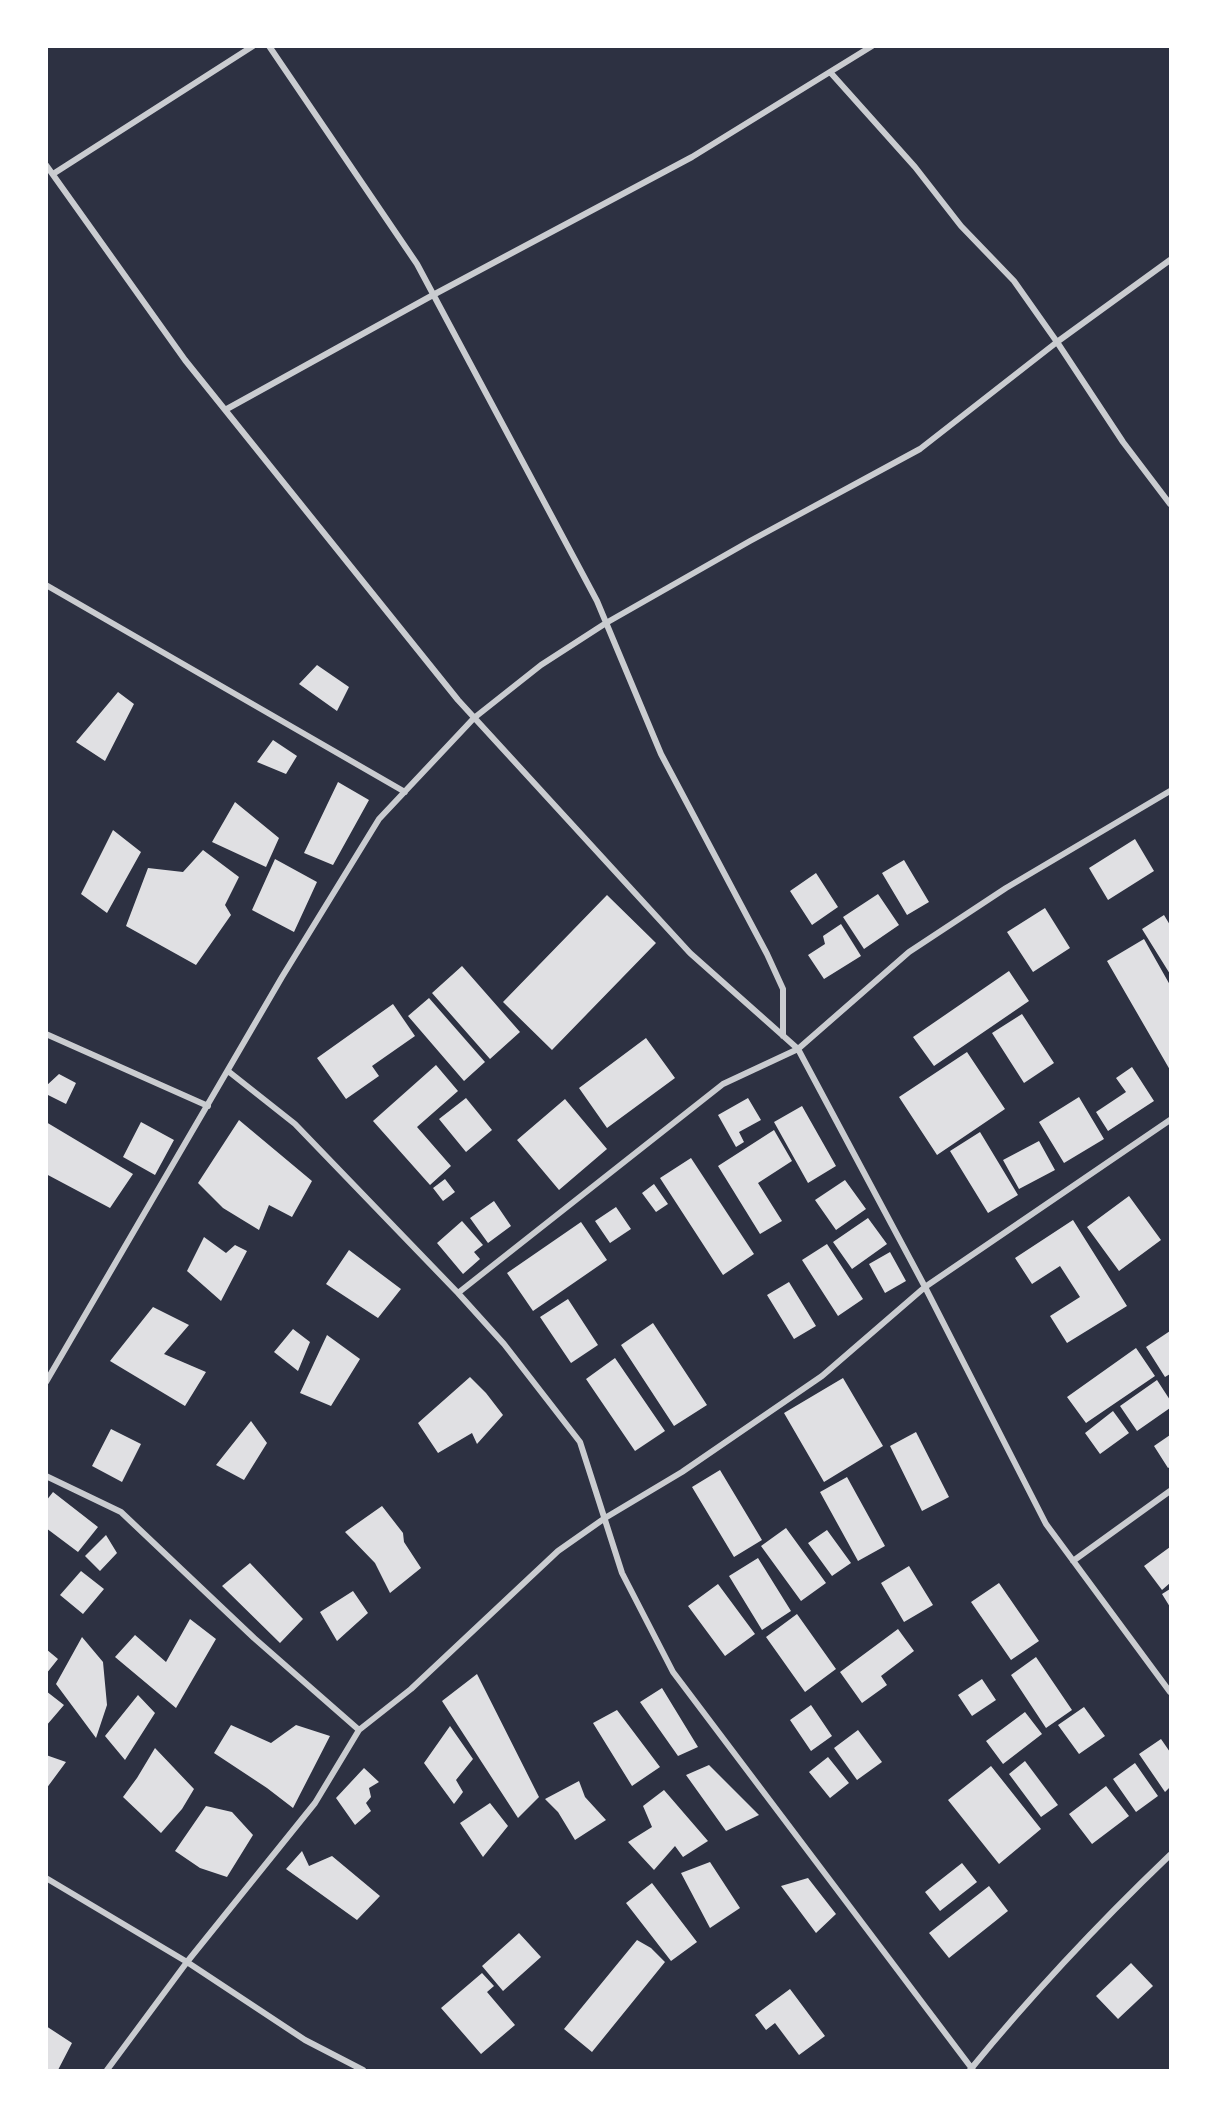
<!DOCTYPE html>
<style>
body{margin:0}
#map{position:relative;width:1217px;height:2117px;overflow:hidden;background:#2d3142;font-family:Manrope,sans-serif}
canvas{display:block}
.frame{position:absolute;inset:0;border:48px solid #fff;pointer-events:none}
</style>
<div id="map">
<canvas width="1217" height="2117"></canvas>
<div class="frame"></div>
</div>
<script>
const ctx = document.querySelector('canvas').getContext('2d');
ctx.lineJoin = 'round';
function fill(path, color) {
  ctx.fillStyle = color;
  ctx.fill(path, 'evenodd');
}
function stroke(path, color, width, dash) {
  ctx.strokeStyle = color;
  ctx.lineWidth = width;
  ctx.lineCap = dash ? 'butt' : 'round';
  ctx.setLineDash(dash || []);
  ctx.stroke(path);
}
fill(new Path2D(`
 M317 665 349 687 337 711 299 684Z
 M118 692 134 704 105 761 76 742Z
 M273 740 297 756 286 774 257 762Z
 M338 782 369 800 333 865 304 853Z
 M235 802 279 838 266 867 212 842Z
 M113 830 141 852 107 913 81 894Z
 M1135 839 1154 871 1108 900 1089 868Z
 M203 850 239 877 225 905 231 915 196 965 126 926 148 868 183 872Z
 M275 859 317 882 294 932 252 910Z
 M904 860 929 902 907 915 882 873Z
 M816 873 838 907 812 925 790 891Z
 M878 894 899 925 864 949 843 917Z
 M607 895 656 943 552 1050 503 1002Z
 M1045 908 1070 948 1033 972 1007 932Z
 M1164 915 1170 925V974L1142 929Z
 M841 924 861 956 824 979 808 955 825 944 823 936Z
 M1144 939 1170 985V1070L1107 961Z
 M462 966 520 1032 490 1059 432 993Z
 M1009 971 1029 1001 934 1066 913 1037Z
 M429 998 485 1062 464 1081 408 1016Z
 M393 1004 415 1036 372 1066 379 1076 346 1099 317 1058Z
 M1022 1014 1054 1063 1024 1083 992 1033Z
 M646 1038 675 1078 607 1128 579 1088Z
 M967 1052 1005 1109 937 1155 899 1097Z
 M436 1065 458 1091 417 1127 451 1166 430 1185 373 1121Z
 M1132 1067 1154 1101 1108 1131 1096 1112 1126 1092 1116 1078Z
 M59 1074 76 1083 66 1104 46 1094V1086Z
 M1079 1097 1104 1139 1064 1163 1039 1122Z
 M466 1098 492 1130 466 1152 439 1119Z
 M748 1098 761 1120 739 1132 744 1142 736 1147 718 1115Z
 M565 1099 607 1149 559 1190 517 1140Z
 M802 1106 836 1166 808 1183 774 1122Z
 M239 1120 312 1181 292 1217 269 1205 259 1230 223 1208 198 1183Z
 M46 1122 133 1174 110 1208 46 1174Z
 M141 1122 174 1140 155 1175 123 1157Z
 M774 1130 792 1161 758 1183 782 1221 760 1234 718 1166Z
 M980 1132 1018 1195 988 1213 950 1151Z
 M1039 1141 1055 1170 1019 1189 1003 1160Z
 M691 1158 754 1254 723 1275 660 1178Z
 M445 1179 455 1192 443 1201 433 1188Z
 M845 1180 866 1209 836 1230 815 1200Z
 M654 1184 668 1204 656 1212 642 1193Z
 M1129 1196 1161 1240 1119 1271 1087 1227Z
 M494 1201 511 1226 488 1243 470 1218Z
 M616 1207 631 1229 610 1243 595 1221Z
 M868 1218 887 1244 852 1269 833 1242Z
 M1073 1220 1127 1306 1067 1343 1050 1316 1080 1297 1060 1266 1032 1284 1015 1258Z
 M462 1221 483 1245 474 1252 480 1259 463 1274 437 1243Z
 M581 1222 607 1260 533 1311 507 1273Z
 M204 1237 226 1253 235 1245 247 1251 221 1301 187 1271Z
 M827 1244 863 1299 838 1316 802 1260Z
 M349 1250 401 1289 378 1318 326 1284Z
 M890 1252 906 1281 885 1293 869 1264Z
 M789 1282 816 1326 794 1339 767 1295Z
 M568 1299 598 1345 571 1363 540 1317Z
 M153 1307 189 1325 164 1354 206 1372 185 1406 110 1361Z
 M653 1323 707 1405 674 1426 621 1345Z
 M293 1329 310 1342 298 1371 274 1352Z
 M1170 1331V1374L1165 1377 1146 1347Z
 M327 1335 360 1359 331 1406 300 1393Z
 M1136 1348 1155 1376 1086 1423 1067 1397Z
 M615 1358 665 1431 635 1451 586 1379Z
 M470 1377 486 1393 503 1415 477 1444 472 1433 438 1453 418 1423Z
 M843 1378 883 1446 824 1482 784 1413Z
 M1157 1380 1170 1400V1408L1137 1431 1120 1406Z
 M1113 1411 1129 1433 1100 1454 1085 1433Z
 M251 1421 267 1443 244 1480 216 1465Z
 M111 1429 141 1444 122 1482 92 1466Z
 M916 1432 949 1497 922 1511 890 1446Z
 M1170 1435V1467L1168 1468 1154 1446Z
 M720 1470 762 1540 734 1557 692 1487Z
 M847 1477 885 1546 858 1561 820 1492Z
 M53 1492 98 1527 78 1552 46 1528V1501Z
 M382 1506 403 1533 404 1542 421 1568 390 1593 375 1563 345 1532Z
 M786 1528 826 1583 801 1601 761 1546Z
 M827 1530 851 1563 832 1576 808 1543Z
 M106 1535 117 1553 100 1571 85 1556Z
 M1170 1547V1583L1162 1590 1144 1566Z
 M758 1558 791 1611 762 1630 729 1576Z
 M250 1563 303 1619 280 1643 222 1586Z
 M909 1566 933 1605 904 1622 881 1583Z
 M81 1571 104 1589 83 1614 60 1595Z
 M999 1583 1039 1641 1011 1660 971 1602Z
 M718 1584 755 1634 725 1656 688 1606Z
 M1170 1589V1607L1162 1594Z
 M353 1591 368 1613 337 1641 320 1612Z
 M797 1614 836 1669 805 1692 766 1637Z
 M190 1619 216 1639 176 1708 115 1657 135 1635 166 1662Z
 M898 1629 914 1651 881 1676 887 1685 862 1703 840 1672Z
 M82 1637 103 1662 107 1705 96 1738 56 1684Z
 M46 1649 58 1659 46 1674Z
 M1036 1657 1072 1710 1046 1728 1011 1675Z
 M477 1674 539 1797 518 1818 442 1701Z
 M982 1679 996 1700 972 1716 958 1695Z
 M662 1688 698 1747 678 1756 640 1702Z
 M46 1691 64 1705 46 1726Z
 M138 1695 155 1713 125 1760 105 1736Z
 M811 1705 832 1736 811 1751 790 1720Z
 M1084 1707 1105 1736 1079 1754 1058 1725Z
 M617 1710 660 1767 632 1786 593 1723Z
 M1025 1712 1042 1734 1003 1764 986 1741Z
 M231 1725 271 1743 296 1725 330 1736 293 1808 267 1788 214 1753Z
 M450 1726 473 1759 456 1780 463 1792 454 1804 424 1763Z
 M858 1730 882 1762 857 1780 834 1748Z
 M1161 1739 1170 1752V1787L1165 1792 1139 1754Z
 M155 1748 194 1789 182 1809 161 1833 123 1797 137 1778Z
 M46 1755 66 1762 46 1789Z
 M828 1757 849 1783 830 1798 809 1772Z
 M1025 1761 1058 1805 1041 1817 1009 1774Z
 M1135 1763 1158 1796 1136 1812 1113 1779Z
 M709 1765 759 1815 726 1831 686 1775Z
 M991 1766 1041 1829 999 1864 948 1800Z
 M364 1768 379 1782 369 1788 371 1797 366 1803 371 1811 355 1825 336 1798Z
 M579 1781 585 1797 606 1820 575 1840 558 1812 545 1799Z
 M1106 1786 1129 1816 1092 1844 1069 1814Z
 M664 1790 708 1841 683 1857 675 1846 654 1870 628 1842 652 1827 643 1806Z
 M490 1803 508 1826 483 1857 460 1823Z
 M206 1806 232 1812 253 1835 227 1877 200 1868 175 1851Z
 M302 1851 309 1866 332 1856 380 1896 357 1920 286 1869Z
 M710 1862 740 1908 710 1928 681 1873Z
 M962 1863 977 1882 940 1911 925 1892Z
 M808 1878 836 1914 816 1933 781 1886Z
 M652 1883 697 1942 671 1961 626 1903Z
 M989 1886 1008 1911 949 1958 929 1933Z
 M519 1933 541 1957 503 1991 482 1966Z
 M637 1940 651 1948 665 1962 592 2052 564 2029Z
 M1131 1963 1153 1986 1118 2019 1096 1996Z
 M482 1973 494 1986 487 1992 515 2025 481 2054 441 2008Z
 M790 1989 825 2036 799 2055 775 2023 766 2030 755 2015Z
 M46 2026 72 2043 58 2070H46Z`), '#e0e0e3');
stroke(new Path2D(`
 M269 46 417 264 597 601 661 754 767 954 783 989V1036
 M830 72 915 167 961 226 1014 281 1057 342 1123 442 1170 504
 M46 165 185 360 458 700 690 953 798 1049 925 1287 1046 1524 1170 1692
 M53 174 253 46
 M225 410 433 295 692 157 872 46
 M46 585 405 792
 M46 1034 208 1106
 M228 1071 295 1124 458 1293 504 1344 580 1442 622 1573 673 1672 973 2070
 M458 1293 723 1084 798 1049 909 952 1006 888 1170 791
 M46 1382 282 977 379 819 474 718 541 665 606 623 750 541 920 449 1057 342 1170 260
 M46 1476 121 1512 254 1638 359 1730
 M1073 1561 1170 1491
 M46 1878 187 1962 305 2040 363 2070
 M107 2070 187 1962 315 1803 359 1730 411 1689 558 1551 605 1518 682 1472 822 1376 925 1287 1170 1120
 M970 2070C1032 1994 1100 1922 1170 1855`), '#caccd0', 6);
</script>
